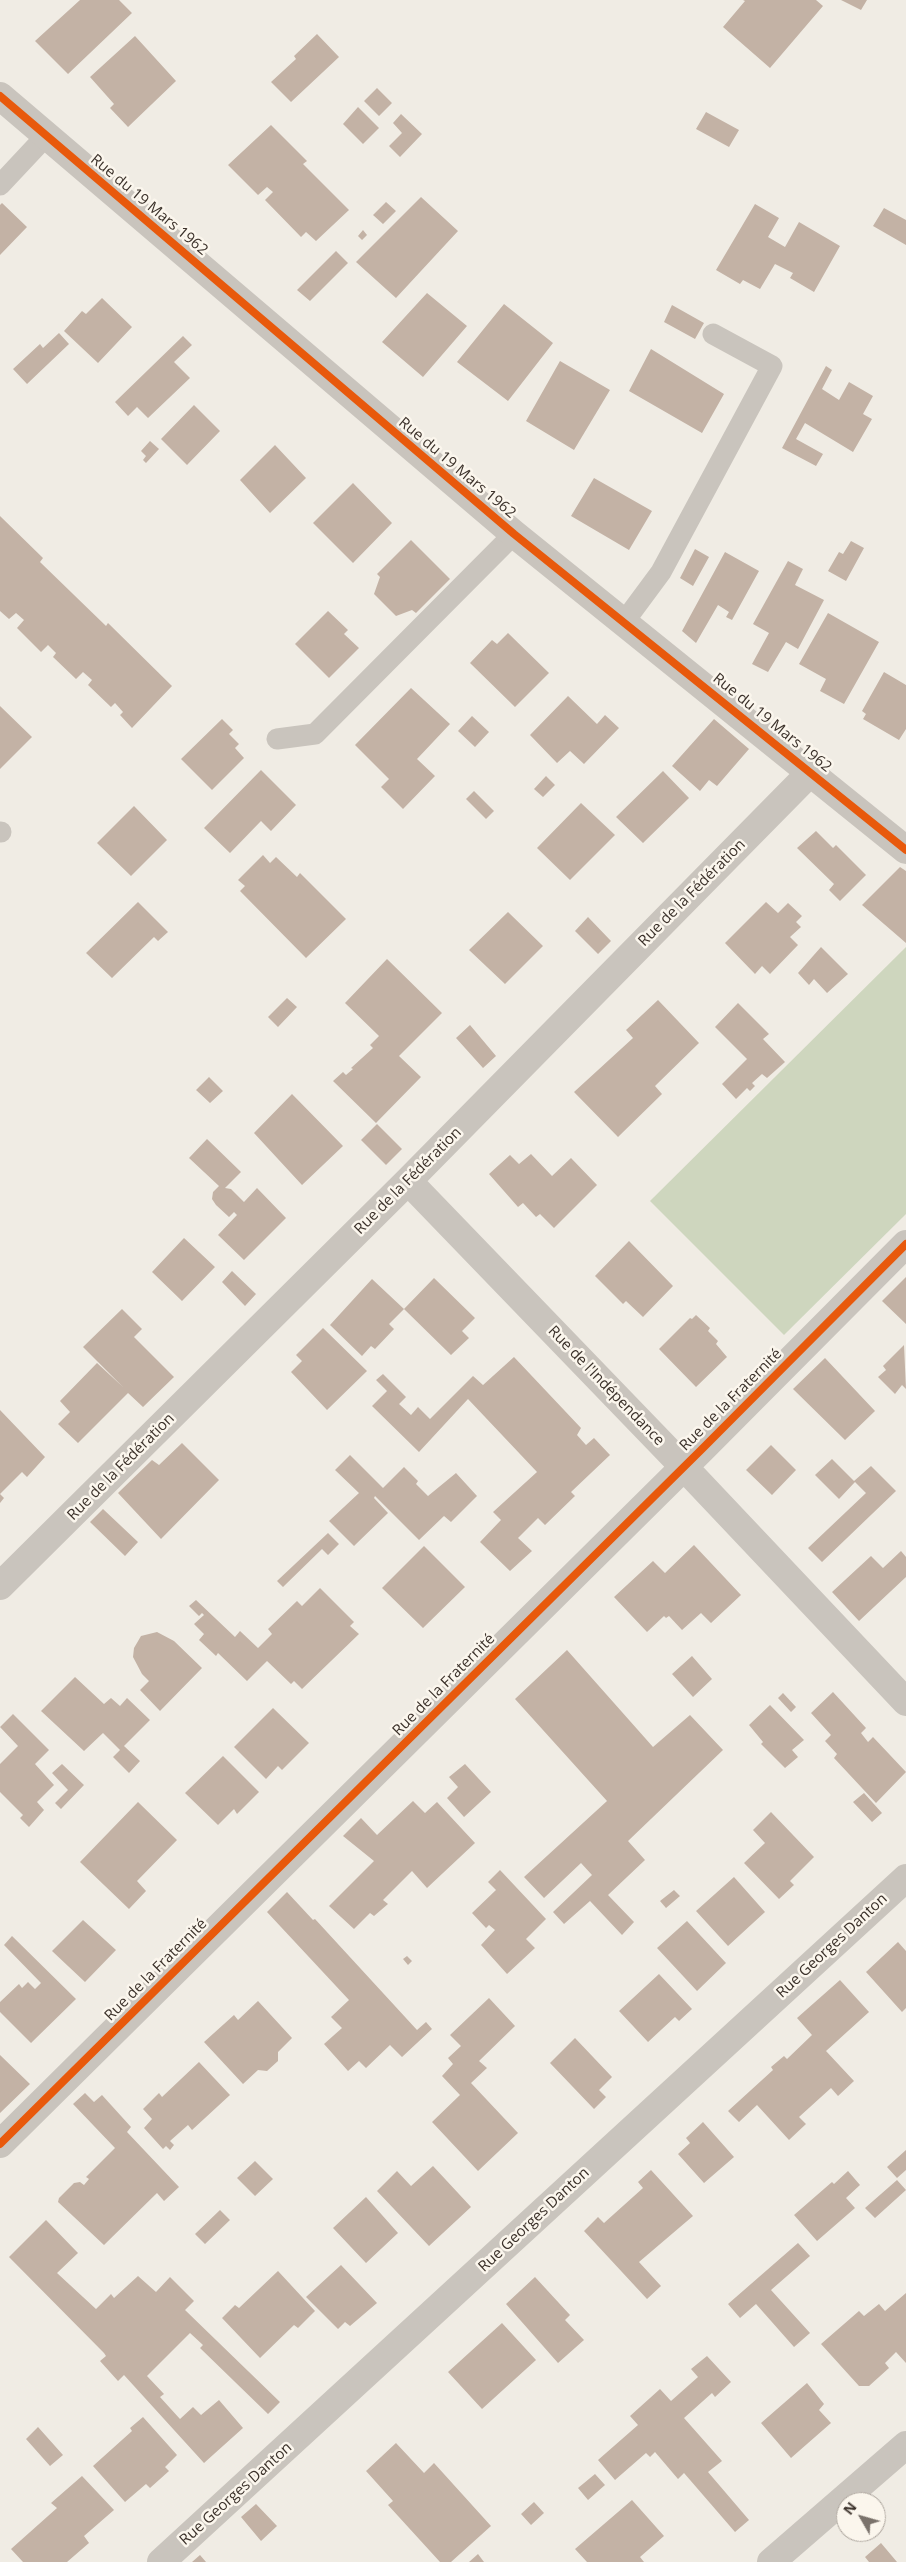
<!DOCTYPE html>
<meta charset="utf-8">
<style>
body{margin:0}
#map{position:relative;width:906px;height:2562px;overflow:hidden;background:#f0ece4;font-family:"Open Sans",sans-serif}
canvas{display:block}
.north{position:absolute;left:836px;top:2492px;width:50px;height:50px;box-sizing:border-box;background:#fbf6ed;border:1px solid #aea79f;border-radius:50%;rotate:308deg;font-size:14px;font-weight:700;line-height:20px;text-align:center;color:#3b312a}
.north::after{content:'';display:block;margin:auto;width:18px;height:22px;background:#7a726b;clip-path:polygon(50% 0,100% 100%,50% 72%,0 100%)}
</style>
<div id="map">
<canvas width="906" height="2562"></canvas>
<div class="north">N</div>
</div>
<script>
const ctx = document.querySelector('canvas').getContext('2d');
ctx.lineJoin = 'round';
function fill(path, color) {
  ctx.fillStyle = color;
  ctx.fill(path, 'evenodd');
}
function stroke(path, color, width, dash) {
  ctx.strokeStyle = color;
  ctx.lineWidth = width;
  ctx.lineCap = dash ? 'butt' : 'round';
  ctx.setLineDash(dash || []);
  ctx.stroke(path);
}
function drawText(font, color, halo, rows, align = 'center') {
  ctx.font = font + ' "Open Sans",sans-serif';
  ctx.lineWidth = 5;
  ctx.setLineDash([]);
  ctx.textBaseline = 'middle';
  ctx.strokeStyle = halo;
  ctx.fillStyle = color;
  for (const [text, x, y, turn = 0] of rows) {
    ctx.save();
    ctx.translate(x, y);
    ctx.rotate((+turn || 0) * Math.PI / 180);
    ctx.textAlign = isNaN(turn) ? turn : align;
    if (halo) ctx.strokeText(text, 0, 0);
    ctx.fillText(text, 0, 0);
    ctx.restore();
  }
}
fill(new Path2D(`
 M906 947V1214L784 1335 650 1201Z`), '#ced6be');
fill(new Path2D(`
 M80 0H119L132 13 68 74 35 41Z
 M743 0H816L823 6 770 68 723 27 745 1Z
 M841 0H867L861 10Z
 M317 34 339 57 291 102 271 82 296 59 294 56Z
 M135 36 176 81 128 127 110 108 114 104 90 77Z
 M377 88 392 103 379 116 364 101Z
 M358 107 379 128 363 144 343 124Z
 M706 112 739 130 729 147 696 129Z
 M401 114 422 134 400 157 389 146 402 133 393 123Z
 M271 125 307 161 303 164 349 210 316 241 306 232 301 237 265 200 273 192 267 187 258 195 228 165Z
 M421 197 458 231 396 298 356 262Z
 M386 202 396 211 383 224 373 215Z
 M2 203 27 227 0 255V205Z
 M755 204 779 218 768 237 785 247 799 222 840 246 814 292 790 278 793 273 775 264 760 289 743 280 740 284 716 270Z
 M884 208 906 220V245L873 226Z
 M363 230 367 235 362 240 358 236Z
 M336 251 348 263 310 301 297 290Z
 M427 293 467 326 423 377 382 342Z
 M102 298 132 327 98 363 64 331 82 311 86 314Z
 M504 304 553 343 508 401 457 362Z
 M672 305 704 323 695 339 664 322Z
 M59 333 69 344 27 384 13 369 40 344 43 348Z
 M183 336 192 345 174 362 190 378 148 418 137 407 128 416 115 402Z
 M651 349 724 394 702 433 629 391Z
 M560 361 610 390 574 450 526 421Z
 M826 366 832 370 822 389 839 400 849 382 873 396 863 414 872 419 853 452 805 423 796 439 823 454 816 466 782 448Z
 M194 405 220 431 187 465 161 439Z
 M150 441 159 449 146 463 143 460 146 456 141 451Z
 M275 445 306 478 270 513 240 480Z
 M594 478 652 511 629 550 571 516Z
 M353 483 392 523 353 563 313 523Z
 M0 516 43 558 40 562 106 626 108 623 172 686 132 728 120 715 123 712 115 703 111 707 88 685 92 680 83 672 76 679 53 657 56 653 48 645 41 652 17 628 24 620 16 613 9 619 0 611Z
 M411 540 450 579 416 613 412 610 396 616 374 594 380 577 377 574Z
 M851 541 864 548 846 581 828 571 839 552 843 554Z
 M695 549 709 557 693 586 680 578Z
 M725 552 759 571 732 620 726 617 729 612 718 605 696 643 682 631Z
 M788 561 803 569 795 585 824 600 798 649 786 642 768 672 752 664 769 633 753 624Z
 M328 611 348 630 344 634 359 648 329 678 295 644Z
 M828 613 879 642 844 704 820 691 826 679 799 664Z
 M508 633 549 673 515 707 470 663 492 640 497 644Z
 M884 672 906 685V729L899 740 863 719 866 714 862 711Z
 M411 688 450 724 417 759 435 776 403 809 381 787 389 779 355 745Z
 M568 696 597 724 605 715 619 728 584 764 570 751 557 763 530 735Z
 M0 706 32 737 0 769Z
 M472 716 489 732 475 747 458 731Z
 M222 719 233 730 229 734 239 744 235 748 244 758 212 790 181 759Z
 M714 719 749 749 717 786 709 780 700 791 672 766Z
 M261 770 296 805 271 831 261 821 230 853 204 828Z
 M663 771 689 798 643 843 616 817Z
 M546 776 555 785 543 797 534 789Z
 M474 791 494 811 486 819 466 799Z
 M581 803 615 835 570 880 537 848Z
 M134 806 167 840 131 876 97 843Z
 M816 831 833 848 836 845 866 875 840 901 829 890 834 884 797 848Z
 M263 855 270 863 276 857 297 877 300 873 346 919 306 958 240 891 245 886 238 880Z
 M900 867 906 871V943L862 905Z
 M138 902 168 932 158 941 154 937 112 978 86 953Z
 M766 902 778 913 788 903 802 916 796 922 801 927 790 937 798 945 770 974 762 966 755 974 725 943Z
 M508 912 543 946 505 984 469 950Z
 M588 917 611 941 598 954 575 931Z
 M821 947 848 974 827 993 814 979 809 985 798 973Z
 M387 959 442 1013 399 1056 421 1077 376 1123 333 1081 343 1072 346 1075 353 1069 351 1068 373 1048 370 1045 379 1036 345 1003Z
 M287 998 297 1007 278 1027 268 1017Z
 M658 1000 699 1043 655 1086 662 1094 618 1137 574 1092 633 1038 626 1030Z
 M738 1003 769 1034 763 1039 785 1062 767 1078 762 1074 752 1083 755 1086 750 1091 747 1088 736 1099 722 1084 747 1059 715 1027Z
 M470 1025 496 1056 483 1068 456 1038Z
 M209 1077 223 1091 210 1103 196 1090Z
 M292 1094 343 1146 302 1185 254 1133Z
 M377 1124 402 1149 386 1165 361 1140Z
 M207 1139 241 1172 225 1188 231 1189 244 1202 257 1188 286 1218 244 1260 218 1235 237 1215 234 1212 229 1217 216 1205 212 1199 213 1192 219 1186 189 1158Z
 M531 1154 552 1176 571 1158 597 1185 554 1228 540 1214 536 1217 523 1203 518 1207 489 1174 510 1155 519 1164Z
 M184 1238 215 1267 182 1301 152 1272Z
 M629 1241 673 1286 643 1317 626 1301 623 1304 595 1276Z
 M232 1271 256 1294 245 1306 222 1282Z
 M906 1277V1324L882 1301Z
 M434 1278 475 1318 462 1331 469 1338 451 1355 404 1309 389 1324 394 1329 375 1349 371 1346 362 1356 330 1325 372 1279 404 1309Z
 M122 1309 142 1329 134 1337 174 1377 143 1407 128 1393 78 1443 58 1424 70 1412 60 1401 97 1363 123 1387 83 1347Z
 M696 1315 710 1328 708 1331 718 1341 716 1344 727 1357 696 1387 659 1349 690 1318 692 1319Z
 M323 1328 367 1371 327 1410 291 1372 302 1361 296 1355Z
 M904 1345 906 1389 902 1385 895 1394 878 1377 886 1370 883 1366Z
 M514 1357 581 1428 577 1435 586 1445 594 1438 610 1455 571 1492 575 1496 545 1525 538 1518 518 1538 532 1551 510 1571 480 1542 501 1520 493 1512 537 1472 468 1399 419 1452 372 1406 387 1391 376 1380 383 1374 406 1397 399 1404 411 1415 418 1407 430 1419 473 1376 483 1385Z
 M825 1358 875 1411 845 1440 793 1389Z
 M0 1410 45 1457 27 1477 22 1472 0 1494 4 1498 0 1503Z
 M182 1443 219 1480 161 1539 118 1493 152 1460 159 1465Z
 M771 1445 796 1470 772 1495 746 1470Z
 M350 1455 383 1488 404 1467 418 1481 416 1484 428 1496 456 1473 477 1496 451 1522 444 1516 419 1540 375 1496 374 1498 388 1513 354 1546 329 1521 359 1493 335 1470Z
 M832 1459 854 1481 871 1466 896 1491 822 1562 808 1548 866 1493 855 1482 839 1499 815 1475Z
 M103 1509 138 1542 125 1556 90 1522Z
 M328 1533 339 1544 328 1555 322 1549 283 1587 277 1581Z
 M694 1545 741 1595 711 1623 701 1613 682 1630 669 1616 666 1618 664 1616 647 1632 614 1597 653 1561 665 1573Z
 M424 1546 465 1587 423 1628 382 1588Z
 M901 1551 906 1557V1577L859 1621 832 1592 871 1556 883 1568Z
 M320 1588 354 1622 350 1626 359 1634 302 1689 294 1681 291 1684 267 1661 247 1681 218 1653 216 1656 199 1640 204 1634 194 1624 204 1615 202 1613 199 1616 189 1606 196 1600 235 1637 240 1631 258 1648 272 1634 268 1629 297 1601 302 1606Z
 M157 1632 174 1641 202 1668 160 1711 140 1690 149 1681 142 1674 133 1657 134 1648 141 1636Z
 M567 1650 653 1747 690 1715 723 1750 628 1841 645 1860 608 1895 634 1922 622 1935 590 1901 564 1924 553 1912 592 1875 581 1863 544 1898 524 1877 607 1801 515 1699Z
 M692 1656 712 1679 693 1697 672 1674Z
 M75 1677 104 1704 111 1698 120 1706 127 1698 150 1720 124 1746 140 1761 129 1773 113 1757 120 1750 103 1733 84 1751 41 1711Z
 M833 1692 866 1728 861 1733 868 1742 873 1737 906 1772 876 1803 834 1758 837 1754 825 1741 831 1735 811 1713Z
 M783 1693 796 1707 791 1712 778 1698Z
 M770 1705 804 1740 792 1750 798 1757 785 1768 761 1744 763 1742 749 1725Z
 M273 1708 309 1743 282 1770 278 1766 266 1779 234 1747Z
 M13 1714 49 1750 35 1764 54 1785 37 1802 44 1810 29 1827 20 1818 23 1815 0 1792V1764L18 1746 0 1727Z
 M223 1756 259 1792 237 1814 234 1809 218 1825 185 1793Z
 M62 1764 84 1785 61 1809 55 1803 68 1790 52 1773Z
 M465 1764 491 1792 464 1817 447 1798 458 1787 449 1777Z
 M864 1793 882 1813 872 1822 853 1802Z
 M413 1801 425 1813 437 1802 475 1843 427 1888 412 1871 383 1900 388 1904 374 1916 370 1913 354 1929 329 1906 374 1861 343 1836 361 1818 377 1835Z
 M138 1802 177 1840 137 1881 146 1891 129 1909 80 1862Z
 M771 1812 814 1857 790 1881 794 1885 779 1899 744 1863 765 1843 753 1830Z
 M500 1870 546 1919 526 1939 535 1948 507 1974 481 1945 495 1930 489 1925 486 1928 472 1913 496 1890 488 1882Z
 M734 1877 765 1912 728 1946 696 1911Z
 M674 1890 680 1896 666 1908 660 1901Z
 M287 1892 313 1920 315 1919 417 2030 426 2022 432 2029 402 2057 390 2045 366 2068 359 2061 348 2071 324 2044 342 2028 331 2017 349 2000 267 1912Z
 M83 1920 116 1950 85 1982 52 1951Z
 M687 1921 726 1963 697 1991 657 1948Z
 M12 1936 76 1999 31 2043 0 2012V2002L19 1984 22 1988 28 1982 35 1989 41 1983 4 1945Z
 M898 1942 906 1951V2008L902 2012 866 1972Z
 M407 1956 412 1961 408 1965 403 1959Z
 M659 1974 692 2009 679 2021 675 2017 648 2042 619 2011Z
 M840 1980 869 2012 826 2051 854 2081 838 2096 831 2088 799 2117 806 2124 789 2140 757 2105 739 2122 728 2111 773 2070 771 2067 784 2056 787 2059 812 2035 797 2018Z
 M489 1998 515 2026 479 2061 487 2068 471 2083 518 2133 478 2171 432 2122 460 2095 442 2076 453 2064 448 2058 461 2046 450 2035Z
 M258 2001 292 2038 278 2052V2061L267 2071 258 2070 243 2084 204 2042 234 2015 238 2020Z
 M575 2038 612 2077 599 2090 606 2097 594 2109 550 2063Z
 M0 2055 30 2084 0 2113Z
 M199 2062 230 2095 192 2130 188 2125 170 2141 174 2145 170 2150 166 2146 163 2149 144 2128 152 2119 143 2109 159 2093 162 2097Z
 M85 2093 94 2102 102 2095 131 2127 127 2132 179 2187 164 2201 157 2193 104 2245 58 2202 59 2198 74 2183 80 2182 84 2185 89 2179 86 2177 115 2148 73 2104Z
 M703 2122 734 2157 704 2183 678 2154 690 2143 686 2138Z
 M906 2150V2170L897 2178 887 2167Z
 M255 2161 273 2179 255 2196 237 2178Z
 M433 2166 471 2207 429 2246 377 2191 397 2171 411 2186Z
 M651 2170 693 2216 639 2262 661 2286 647 2299 584 2231 598 2217 604 2223 643 2188 638 2182Z
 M848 2171 860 2185 846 2198 855 2208 817 2241 794 2215 832 2182 834 2184Z
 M897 2180 906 2190 875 2218 865 2208Z
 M366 2197 398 2233 366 2263 333 2228Z
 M220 2210 230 2220 205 2244 195 2234Z
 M46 2220 78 2253 57 2273 96 2309 111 2294 114 2298 138 2276 156 2292 170 2277 194 2301 185 2310 280 2402 268 2414 200 2348 203 2345 190 2333 147 2376 164 2394 160 2397 180 2419 193 2407 201 2415 219 2400 243 2428 204 2463 124 2375 118 2381 100 2361 106 2356 104 2353 9 2257Z
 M798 2243 810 2256 771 2290 810 2333 794 2347 756 2304 740 2318 728 2304Z
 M341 2265 377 2303 350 2326 345 2322 338 2329 306 2297Z
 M278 2271 315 2311 298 2328 294 2325 260 2358 222 2318 235 2305 239 2308Z
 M535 2277 570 2315 565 2320 584 2340 558 2363 506 2304Z
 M906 2293V2363L896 2352 885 2363 889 2368 869 2386H859L821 2344 859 2311 864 2316 879 2304 885 2311Z
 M502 2323 536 2360 482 2409 448 2372Z
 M707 2356 731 2382 715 2397 712 2393 684 2418 722 2461 708 2472 749 2520 735 2532 684 2473 678 2479 655 2452 650 2457 646 2453 615 2480 598 2460 638 2425 630 2416 660 2389 671 2401 698 2377 691 2369Z
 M807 2383 824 2404 819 2410 831 2423 791 2458 761 2423Z
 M143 2417 177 2455 165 2467 169 2471 150 2488 146 2484 125 2502 93 2466 132 2431 130 2428Z
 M38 2427 63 2455 50 2466 26 2439Z
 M396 2443 424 2473 434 2463 491 2526 451 2562H440L388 2505 393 2501 366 2471Z
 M595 2474 605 2485 588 2500 578 2488Z
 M82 2476 114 2510 84 2536 89 2543 67 2562H23L11 2549 57 2508 51 2503Z
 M632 2500 664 2536 640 2557 644 2562H587L575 2549Z
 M534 2502 544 2513 531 2525 521 2514Z
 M256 2504 277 2526 261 2541 241 2517Z
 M881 2543 897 2562H869L865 2557Z
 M478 2554 484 2562H469Z
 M200 2555 206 2562H192Z`), '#c3b2a5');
stroke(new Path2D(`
 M0 185 46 136
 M624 622 661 572 772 366 713 334
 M277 739 315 734 514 534
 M0 832H1`), '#c9c4bd', 21);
stroke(new Path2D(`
 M0 96 514 534 906 850
 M408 1181 683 1466 906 1702
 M0 1586 408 1181 811 772
 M0 2144 702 1449 906 1244
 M161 2562 906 1878
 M771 2562 906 2445`), '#c9c4bd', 28);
stroke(new Path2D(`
 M0 96 514 534 906 850
 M0 2144 702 1449 906 1244`), '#e8590c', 8);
drawText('15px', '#3b312a', '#fbf6ed', [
 ["Rue du 19 Mars 1962",149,205,40],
 ["Rue du 19 Mars 1962",457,468,40],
 ["Rue du 19 Mars 1962",772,723,39],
 ["Rue de la Fédération",692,893,-45],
 ["Rue de la Fédération",408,1181,-45],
 ["Rue de l'Indépendance",606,1386,46],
 ["Rue de la Fraternité",731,1400,-45],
 ["Rue de la Fédération",121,1467,-45],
 ["Rue de la Fraternité",444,1685,-45],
 ["Rue Georges Danton",832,1946,-43],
 ["Rue de la Fraternité",156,1970,-45],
 ["Rue Georges Danton",534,2220,-43],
 ["Rue Georges Danton",236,2494,-42]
]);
</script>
